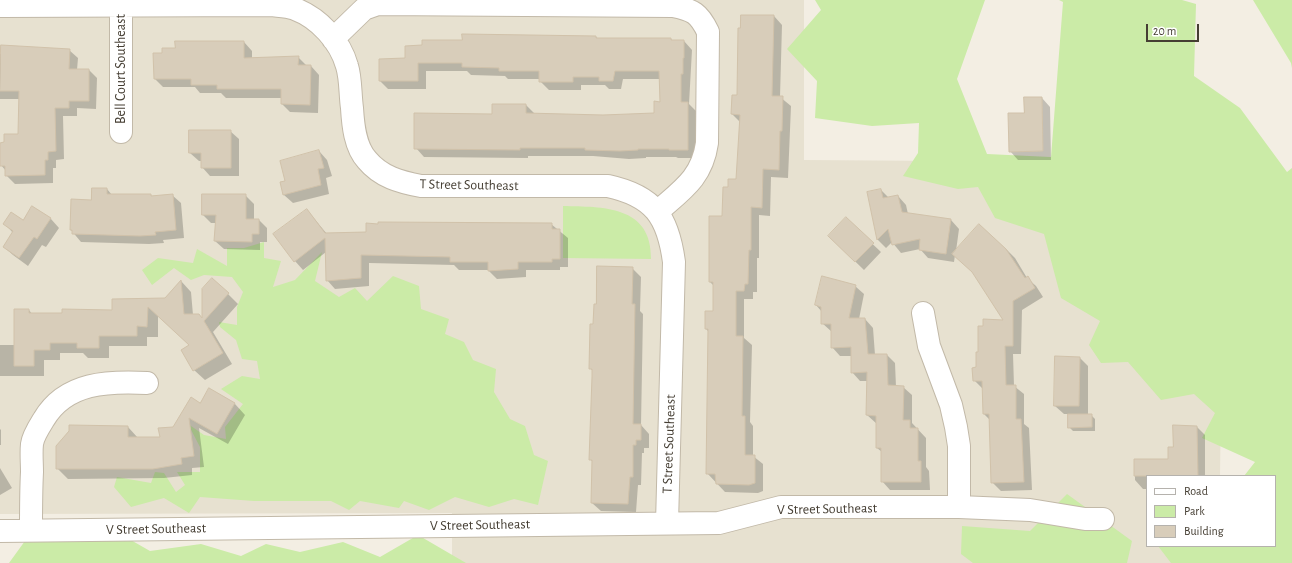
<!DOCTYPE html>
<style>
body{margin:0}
#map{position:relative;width:1292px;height:563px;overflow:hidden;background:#f3eee3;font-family:"Alegreya Sans",sans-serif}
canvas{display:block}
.legend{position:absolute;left:1146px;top:475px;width:130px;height:72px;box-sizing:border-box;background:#fff;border:1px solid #b5b2ad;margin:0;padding:5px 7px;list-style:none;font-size:12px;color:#453e33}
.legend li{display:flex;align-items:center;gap:8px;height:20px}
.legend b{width:20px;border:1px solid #b5b2ad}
.scale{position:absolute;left:1146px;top:24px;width:53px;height:18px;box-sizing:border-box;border:2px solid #453e33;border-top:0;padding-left:5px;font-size:12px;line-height:14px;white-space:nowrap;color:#453e33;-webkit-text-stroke:3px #fff;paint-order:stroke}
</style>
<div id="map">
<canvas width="1292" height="563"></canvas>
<ul class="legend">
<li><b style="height:5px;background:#fff"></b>Road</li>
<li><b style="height:11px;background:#cbeba7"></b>Park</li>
<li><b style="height:11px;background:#d8cdba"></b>Building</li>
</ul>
<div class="scale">20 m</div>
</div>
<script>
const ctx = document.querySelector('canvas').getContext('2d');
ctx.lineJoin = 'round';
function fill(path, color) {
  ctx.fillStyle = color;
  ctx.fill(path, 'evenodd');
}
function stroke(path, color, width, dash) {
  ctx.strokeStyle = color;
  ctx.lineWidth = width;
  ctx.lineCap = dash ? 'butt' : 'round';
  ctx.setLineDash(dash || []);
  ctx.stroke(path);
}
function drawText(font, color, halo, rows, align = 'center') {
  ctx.font = font + ' "Alegreya Sans",sans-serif';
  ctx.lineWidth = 4;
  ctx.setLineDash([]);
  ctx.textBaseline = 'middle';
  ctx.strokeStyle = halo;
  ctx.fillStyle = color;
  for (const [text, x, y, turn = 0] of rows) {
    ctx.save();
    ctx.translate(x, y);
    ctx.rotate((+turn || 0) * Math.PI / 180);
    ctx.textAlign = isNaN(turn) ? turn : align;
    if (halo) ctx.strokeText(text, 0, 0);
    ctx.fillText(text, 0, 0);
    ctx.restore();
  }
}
fill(new Path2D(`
 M0 0H804V160L1224 163 1220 476H1147V546H1219V563H452V513L0 514Z`), '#e7e1d0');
fill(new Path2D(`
 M815 0H985L957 79 987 154 1051 157 1063 2 1059 0H1182L1196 4 1194 76 1240 108 1287 172 1292 168V563H1171L1158 546H1275V476H1244L1255 462 1202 438 1215 413 1194 394 1161 400 1128 362 1101 363 1089 345 1100 321 1061 298 1044 234 995 218 978 187 958 189 903 176 918 153 919 123 872 126 815 118 817 81 787 49 821 10Z
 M1253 0H1292V68L1291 63Z
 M563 206C602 207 652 205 651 259L563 258Z
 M264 242V258L281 261 273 287 295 280 322 252 315 281 339 297 355 288 367 301 393 276 419 286 421 309 449 319 445 334 464 342 473 360 496 369 494 392 510 419 525 426 534 455 548 461 538 505 514 499 489 507 455 497 429 510 404 501 399 508 360 501 349 510 331 501H254L200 497 189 513 164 498 131 507 114 487 117 477 151 483 155 472 164 473 176 492 185 485 177 472H200V447L188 424 204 435 226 439 225 427 243 404 221 389 242 376 260 379 257 361 242 359 236 340 220 327 219 322 237 325V307L243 292 232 277 204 275 191 280 174 268 152 285 142 270 158 258 193 263 197 249 227 266V248H244Z
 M1067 494 1132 541 1127 563H973L961 554 962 526 1030 531Z
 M30 534 122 535 150 551 201 544 241 556 266 544 300 552 343 542 380 557 418 535 466 563H9Z`), '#cbeba7');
fill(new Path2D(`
 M774 16 782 25 780 97 791 106 788 178 771 177 770 216 759 215V258H757V292H753V299H744V338L752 345 750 422 753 426V456L763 464V491L758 493 725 492 707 473 709 332 706 329 714 312V286L710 282 729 188 737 180 740 122 732 114 738 96Z
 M596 37 599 39H671L673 41H684L692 50 689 104 696 111V158H678L676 157H646V158L629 159 593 156H528V158L424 157 416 148 493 115 526 105 535 114 603 116 655 114 661 103 660 79H623L621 89H609L605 85H581V90H549L540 81V79H508L505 76 471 75 467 71H426V89H388L380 81 406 59Z
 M244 42 252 51V58L298 57 307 66H311L319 75 318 113 290 112 282 104V98H226L221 93H200L195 87H163L155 79 163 54Z
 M69 50 78 58 77 70H89L97 78 96 109 77 108V116H63L64 159 56 160V168H53V183L15 184 6 175V171L1 165 5 143 19 135 20 99H0V54Z
 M1042 98 1050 107 1051 160H1018L1010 151 1025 114Z
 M230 131 239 139V176H210L202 167V161H199L190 153Z
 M319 151 327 160 332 176 326 178 329 194 293 203 284 195 286 181Z
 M107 189 112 195H151L152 197 172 195 181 203 184 238 163 240 164 243 149 244 81 242 71 230 72 200 92 201Z
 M881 190 889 198 898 196 906 205 908 214 951 220 959 229 956 251 1006 249 1015 258 1027 278 1036 286 1043 297 1022 310 1021 354H1013L1014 386 1024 394V424L1029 428 1032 490 1001 491 992 482 991 421 984 414 983 389 974 380 984 327 1004 321 975 273 955 255 954 262 928 258 920 249 901 253 892 242 886 248 878 240 868 193Z
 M246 196 254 204V220H259L267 228V242H260V250L224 249 215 241 216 223H211L203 215Z
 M33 207 51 219 59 228 46 247 42 245 28 266 13 255 4 247 13 233 5 224 23 221Z
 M307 210 327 234 551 224 568 238V267H560V270H526V277L497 279 488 270H459L454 265 369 263V286L335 289 327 280 326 252 303 270 295 261Z
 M846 219 881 252 864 270 829 236Z
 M632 268 641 277 640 311 643 314 641 425 649 434V448H644V453H642L641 485H638L636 512 601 511 592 503 593 462 590 459 593 371 590 368 594 325 597 305Z
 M181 281 191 292 193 315H199L203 319 228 294 238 304 213 332 232 364 205 380 194 370 190 345 158 316V337H147V346H109V358H88L83 353H60V360H44V376H0V345H15L29 310 32 314 113 311 165 299Z
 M855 286 864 294 859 319H865L873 328 875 355H887L895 363 896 387H903L912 395V423L926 438V467L929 471 930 490H890L882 481V452L877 448V424L867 415 868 381H860L852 372V356H840L832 347V332L822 323V312L816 305Z
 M1080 358 1088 366V415H1091L1095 419V431H1073L1069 427V414H1064L1055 406Z
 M209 390 235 404 245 415 228 444 199 428 204 467 192 468V475L164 478 68 479 57 468 128 427 138 438H161L201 404Z
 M1197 427 1205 435V476H1147V489H1143L1135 480V460H1169Z
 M0 429 1 430V445H0Z
 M0 468 12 488 0 495Z`), '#0003');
const building = new Path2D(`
 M741 15H774L772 96H783L782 131H780L779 170 763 169 762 208 751 207V250H749L748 284H745L744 291H736V336H743L742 416H745V455H755V483L749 485 716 484 715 474H706L708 329H705V311H713V282H709V216H722L723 187H728V179H736L740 115 731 114 732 95H737L738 28H740Z
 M462 34 596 36V38H671V40H684V58H683V74H681V102H688V150H669V149H638V150L620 151 585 150V148H520V150L414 149V113L492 114V104H526V113L603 115 654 113V101L660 102 659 71H615L613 81H599V77H573V82H539V71H499V68L462 67V63H418V81H379V59L405 58V46L422 45V40H462Z
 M175 41H244V58L299 56 298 65H311L310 105 281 104V89H217V85H191V79H154L153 53H162V48H175Z
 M1 45 70 49 69 69H89V101H69V108H55L56 151 48 152V160H45V175L5 176V166H0V143L4 142V134H18L19 91H0Z
 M1024 97H1042L1043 151 1009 152 1008 113H1024Z
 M189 130H231V168H201V153H189Z
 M319 150 324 168 318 169 321 185 283 195 280 182 285 181 280 161Z
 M92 188H107V194H151V196L173 194 176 230 155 232 156 235 140 236 72 234V230H70L71 199 91 200Z
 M881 189 883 198 898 195 902 212 951 219 946 254 919 250 920 239 892 245 888 229 877 240 867 192Z
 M202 194H246V219H259V234H252V242L214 241 216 215H202Z
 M32 206 51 218 37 239 34 237 19 258 3 247 13 231 3 224 11 212 23 220Z
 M307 209 325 233 366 232V223L378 224V222L552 223V229H560V259H552V262H518V269L488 271V262H450V257L361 255V278L326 281 325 238 294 262 273 234Z
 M846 217 874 243 855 262 828 236Z
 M979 224 1006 249 1025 278 1028 276 1035 288 1013 301V346H1005L1006 385H1016V419H1021L1024 482 991 483 989 414H983L982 381H973L972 368 976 367V352H978V326H983V319L1003 320 972 272 952 254Z
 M597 266 633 267 632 304H635L633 424H641V440H636V445H633V477H630L628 504 591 503 592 460H589L592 377V369H589L590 324H593L594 304H596Z
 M822 276 856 285 849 318H865L868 354H887L888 385 904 386 903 420H910V428H918V461H921V482H881V448H876V416L866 415 867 372 851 373V347L831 348V324H821V307L815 305Z
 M212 278 229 293 204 321 223 353 193 371 181 350 189 345 148 307 147 327 137 326V336H99V348H77V343H50V350H34V366H14V309H29V313H62V309L112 310V299L165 298 181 280 184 314H199L202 318V289Z
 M1055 356 1080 357 1079 406H1054Z
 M209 388 235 403 217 434 189 418 194 456 181 458 182 464 153 469H56V446L69 431V425L128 426V437H160L158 428 173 427 191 397 200 403Z
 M1068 414H1092V427L1068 428Z
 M1173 425 1197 426 1198 476H1134V459H1168V447H1173Z`);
fill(building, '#d8cdba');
stroke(building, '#d1c2aa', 1);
const minor = new Path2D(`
 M121 0V132
 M0 6 271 5C278 6 288 6 295 9 319 18 340 41 347 66 351 79 350 94 352 108 353 125 355 147 367 160 381 177 400 182 421 186H608C654 196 668 217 674 262L667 523
 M333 39 364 9 378 4 673 6C693 10 699 13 708 32L707 143C702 178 682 190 657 212
 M923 313 929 346 951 405 956 427 959 446V507
 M31 530C31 511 31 491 32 472 32 463 31 453 32 444 33 436 39 427 44 419 66 382 108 381 147 383
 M0 531 719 523 781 507H959L1030 510 1085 519H1103`);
stroke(minor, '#c2b9a8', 24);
stroke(minor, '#fff', 22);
drawText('14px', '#453e33', '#fff', [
 ["Bell Court Southeast",121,69,-90],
 ["T Street Southeast",469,185,1],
 ["T Street Southeast",669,444,-88],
 ["V Street Southeast",827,509,-1],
 ["V Street Southeast",480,525,-1],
 ["V Street Southeast",156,529,-1]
]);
</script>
